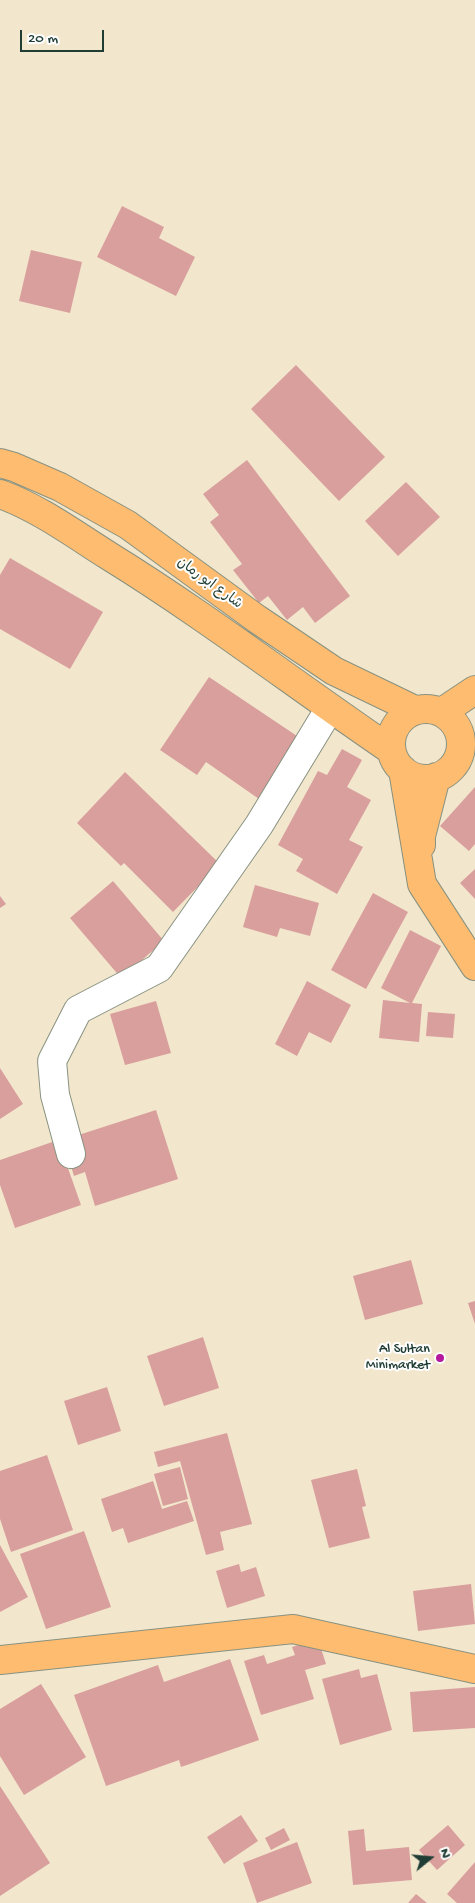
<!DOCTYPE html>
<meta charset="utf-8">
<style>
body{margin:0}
#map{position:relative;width:475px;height:1903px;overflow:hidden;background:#f2e6cd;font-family:"Gochi Hand",sans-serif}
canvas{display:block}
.north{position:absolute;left:405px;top:1833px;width:50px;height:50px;-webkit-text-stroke:4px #fff;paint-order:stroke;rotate:73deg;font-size:14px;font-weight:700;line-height:20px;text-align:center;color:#1f3d34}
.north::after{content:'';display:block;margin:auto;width:18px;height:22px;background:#1f3d34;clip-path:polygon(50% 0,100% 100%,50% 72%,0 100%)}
.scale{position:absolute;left:20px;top:30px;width:84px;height:22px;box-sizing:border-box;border:2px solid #1f3d34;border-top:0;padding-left:6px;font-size:15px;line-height:18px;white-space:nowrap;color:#1f3d34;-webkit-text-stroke:4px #fff;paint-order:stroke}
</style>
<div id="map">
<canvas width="475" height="1903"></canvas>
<div class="north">N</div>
<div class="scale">20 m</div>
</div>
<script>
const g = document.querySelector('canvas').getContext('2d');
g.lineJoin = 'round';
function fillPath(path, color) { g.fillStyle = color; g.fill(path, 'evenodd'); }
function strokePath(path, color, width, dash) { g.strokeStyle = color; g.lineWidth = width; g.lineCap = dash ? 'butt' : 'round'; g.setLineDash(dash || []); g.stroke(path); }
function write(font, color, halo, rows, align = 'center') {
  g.font = font + ' "Gochi Hand","Playpen Sans Arabic",sans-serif'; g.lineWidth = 4; g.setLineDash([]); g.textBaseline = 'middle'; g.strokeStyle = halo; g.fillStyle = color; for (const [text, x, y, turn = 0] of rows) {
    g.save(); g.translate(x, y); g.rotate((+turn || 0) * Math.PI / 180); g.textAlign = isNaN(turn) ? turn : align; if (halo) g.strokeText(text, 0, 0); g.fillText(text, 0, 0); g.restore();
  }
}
const building = new Path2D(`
 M122 206 164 227 159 238 195 257 176 296 97 257Z
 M31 250 82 262 70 313 19 301Z
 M296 365 385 457 339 501 251 409Z
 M247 460 350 596 315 623 303 607 287 620 268 596 259 603 233 570 242 564 210 522 219 515 203 494Z
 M406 482 440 517 398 556 365 521Z
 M10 558 103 612 70 669 0 629V575Z
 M209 677 300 738 259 799 206 762 197 775 160 750Z
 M342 749 362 760 347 787 371 800 349 840 363 847 337 894 296 871 303 859 278 845 318 771 327 775Z
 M125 772 220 864 173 912 124 863 121 866 77 823Z
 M475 787V844L469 851 440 826Z
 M475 869V899L460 883Z
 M113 881 164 941 121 978 70 918Z
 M255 885 319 903 310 936 280 928 277 937 243 927Z
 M373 893 408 912 366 989 331 970Z
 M0 896 6 904 0 908Z
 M410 930 441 946 412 1003 422 1004 419 1042 379 1038 383 1000 410 1003 381 988Z
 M307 981 351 1005 331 1043 309 1032 297 1056 275 1044Z
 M156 1001 171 1053 125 1065 110 1014Z
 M428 1012 455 1014 453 1038 426 1036Z
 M0 1068 23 1104 0 1119Z
 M156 1110 178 1179 95 1206 85 1172 74 1176 63 1140Z
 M58 1140 81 1205 15 1228 0 1185V1160Z
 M411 1260 423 1304 365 1320 353 1276Z
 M475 1301V1324L468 1303Z
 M203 1337 219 1388 164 1406 147 1356Z
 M107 1387 121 1431 78 1445 64 1401Z
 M227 1433 252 1524 220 1532 224 1550 206 1555 180 1461 158 1467 154 1452Z
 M47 1455 73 1530 11 1552 0 1519V1471Z
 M180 1467 188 1499 163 1506 154 1474Z
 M357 1469 366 1506 362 1507 370 1538 329 1548 311 1480Z
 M153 1481 162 1509 187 1501 194 1521 128 1543 123 1528 112 1532 101 1499Z
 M84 1531 111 1607 46 1629 20 1554Z
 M0 1545 28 1597 0 1612Z
 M239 1564 241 1572 256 1567 265 1596 227 1608 216 1571Z
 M471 1584 475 1624 418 1631 413 1591Z
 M318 1639 326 1664 305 1670 314 1699 261 1715 244 1661 264 1655 267 1664 295 1655 292 1647Z
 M230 1659 259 1740 181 1767 179 1760 106 1786 74 1695 158 1665 164 1682Z
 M359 1669 361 1678 377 1674 392 1730 340 1745 322 1679Z
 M41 1684 86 1757 24 1795 0 1756V1709Z
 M475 1687V1728L413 1732 410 1692Z
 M0 1786 50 1863 0 1896Z
 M241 1815 258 1841 224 1864 207 1837Z
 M448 1825 465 1845 437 1870 419 1850Z
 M284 1828 290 1840 271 1850 265 1838Z
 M364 1829 366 1851 409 1847 412 1880 353 1885 348 1831Z
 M297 1842 312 1883 257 1903 243 1863Z
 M475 1862V1903H457L447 1894Z
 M416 1894 427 1903H408Z`);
const minor = new Path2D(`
 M71 1154 55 1095 52 1061 78 1010 159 968 259 825 330 708`);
const major = new Path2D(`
 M0 463 14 467 60 487 128 525 257 619 334 671 415 710
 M0 494C39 508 74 534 109 556 206 616 297 686 391 750
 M391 744a35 35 0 1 1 70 0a35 35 0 1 1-70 0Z
 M442 712 475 690
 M403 770 422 884 475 966
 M421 845V836L436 777
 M0 1660 293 1629 475 1669`);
const markers = [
 [440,1358,5,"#b5179e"]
];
const streetNames = [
 ["شارع ابو رمان",209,584,36]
];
const poiNames = [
 ["Al Sultan",430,1350],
 ["Minimarket",430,1366]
];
fillPath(building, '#d99f9d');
strokePath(minor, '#889280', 30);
strokePath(major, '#889280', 30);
strokePath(minor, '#fff', 28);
strokePath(major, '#febc70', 28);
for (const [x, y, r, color] of markers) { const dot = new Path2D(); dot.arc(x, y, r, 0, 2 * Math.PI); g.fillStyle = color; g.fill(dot); strokePath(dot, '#fff', 2); }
write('14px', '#1f3d34', '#fff', streetNames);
write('14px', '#1f3d34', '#fff', poiNames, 'right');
</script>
